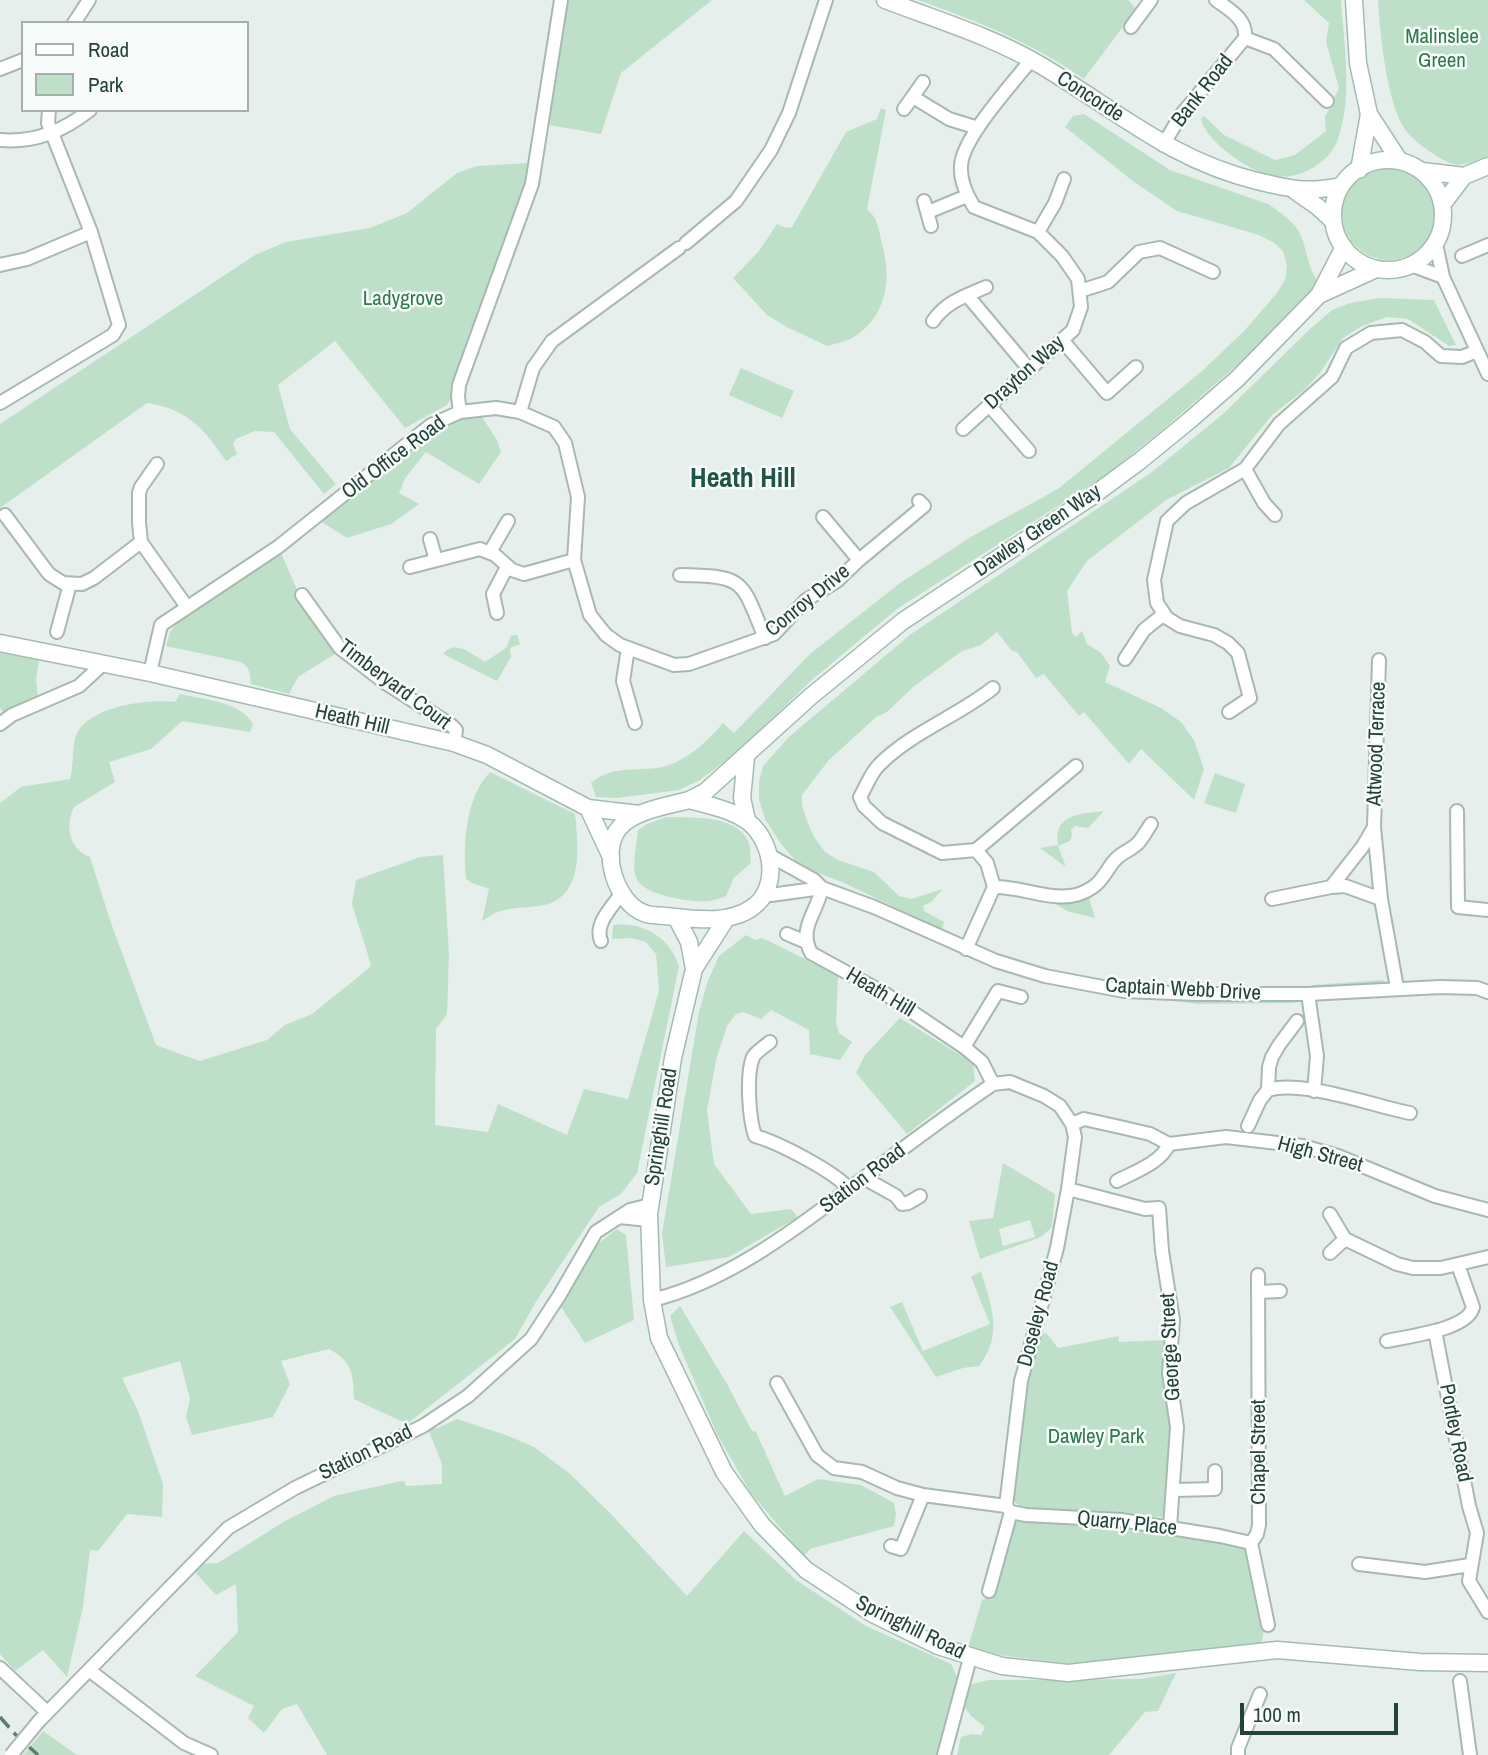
<!DOCTYPE html>
<style>
body{margin:0}
#map{position:relative;width:1488px;height:1755px;overflow:hidden;background:#e6efeb;font-family:"Archivo Narrow",sans-serif}
canvas{display:block}
.legend{position:absolute;left:21px;top:21px;width:228px;height:91px;box-sizing:border-box;background:#f7fbf9;border:2px solid #a3b1ad;margin:0;padding:9px 12px;list-style:none;font-size:21px;color:#24423a}
.legend li{display:flex;align-items:center;gap:14px;height:35px}
.legend b{width:35px;border:2px solid #a3b1ad}
.scale{position:absolute;left:1240px;top:1703px;width:158px;height:32px;box-sizing:border-box;border:4px solid #24423a;border-top:0;padding-left:9px;font-size:21px;line-height:24px;white-space:nowrap;color:#24423a;-webkit-text-stroke:5px #f7fbf9;paint-order:stroke}
</style>
<div id="map">
<canvas width="1488" height="1755"></canvas>
<ul class="legend">
<li><b style="height:9px;background:#fff"></b>Road</li>
<li><b style="height:19px;background:#bfe0c8"></b>Park</li>
</ul>
<div class="scale">100 m</div>
</div>
<script>
const g = document.querySelector('canvas').getContext('2d');
g.lineJoin = 'round';
function fillPath(path, color) { g.fillStyle = color; g.fill(path, 'evenodd'); }
function strokePath(path, color, width, dash) { g.strokeStyle = color; g.lineWidth = width; g.lineCap = dash ? 'butt' : 'round'; g.setLineDash(dash || []); g.stroke(path); }
function write(font, color, halo, rows, align = 'center') {
  g.font = font + ' "Archivo Narrow",sans-serif'; g.lineWidth = 5; g.setLineDash([]); g.textBaseline = 'middle'; g.strokeStyle = halo; g.fillStyle = color; for (const [text, x, y, turn = 0] of rows) {
    g.save(); g.translate(x, y); g.rotate((+turn || 0) * Math.PI / 180); g.textAlign = isNaN(turn) ? turn : align; if (halo) g.strokeText(text, 0, 0); g.fillText(text, 0, 0); g.restore();
  }
}
const green = new Path2D(`
 M568 0H712L621 73 601 134 549 125Z
 M918 0H1128L1136 9 1084 79C1033 43 977 21 918 0Z
 M1304 0H1341C1344 45 1353 96 1338 139 1330 163 1298 181 1273 176 1252 173 1204 141 1201 118L1204 116 1224 135 1275 160 1295 155 1326 131 1325 117 1339 88 1326 42 1329 23Z
 M1378 0H1488V156C1479 159 1466 165 1457 165 1449 164 1438 157 1432 153 1420 145 1408 136 1401 123 1386 93 1380 34 1378 0Z
 M881 108 886 110 867 209C878 218 879 230 882 244 892 278 887 316 854 337 846 342 836 343 827 346L787 327 767 315 733 278 759 251 777 224 786 228 792 227 846 132 877 119Z
 M1084 114 1170 170 1268 204C1277 210 1288 218 1295 226 1307 241 1306 264 1317 280L1314 287 1250 354 1160 432 1103 477 897 609 813 679 737 752 700 780 679 790 617 798 596 797 591 783C611 766 633 771 657 768 684 764 707 742 723 723L734 733 810 654 900 583 974 535 1058 489 1202 371 1244 331 1277 293 1285 280 1287 266 1283 251 1273 242 1259 235 1177 211 1134 182 1065 127 1073 116Z
 M530 163 526 185 453 394 447 405 405 428 335 341 278 385 290 429 336 484 324 494 274 432 255 431 236 439 233 444 237 454 226 461C204 429 188 409 147 403L0 508V424L255 255 286 242 370 228 407 213 457 173 477 166Z
 M1342 213a47 47 0 1 1 94 0a47 47 0 1 1-94 0Z
 M1380 298 1434 300 1456 345 1449 346 1408 319 1387 317 1362 326 1343 338 1320 373 1303 391 1272 415 1229 468 1166 500 1087 561 1067 591 1072 633 1076 637 1082 631 1087 644 1101 653 1110 666 1105 682 1161 708 1181 722 1194 740 1204 769 1194 800 1141 749 1129 764 1084 712 1079 716 1044 674 1036 678 1017 652 1011 650 997 632 981 645 962 651 913 687 887 712 876 717 828 761 802 795V805L807 821 814 837 825 852 838 860 874 872 899 896 911 899 943 889 931 902 923 906 924 911 944 922 942 930 842 882 800 866 781 844 765 819 759 800V781L763 766 789 737 911 634 1152 472 1223 414 1310 329 1332 310 1350 303Z
 M741 368 794 391 782 418 729 395Z
 M462 416 482 417 497 440 501 452 479 484 426 452 406 477 399 493 419 504 391 524 347 538 317 519 435 429Z
 M280 551 299 594 335 654 298 677 289 694 251 684C250 674 250 667 241 662L166 646 170 632 184 616Z
 M517 635 520 644 510 648 511 657 497 681 443 654C456 639 471 654 485 662L506 648 511 636Z
 M0 652 39 660 36 679 38 698 6 716 0 708Z
 M180 694C204 700 242 701 253 725L250 732 182 721 151 749 109 762 115 782 74 807C65 826 69 849 90 857L111 923 156 1045 200 1061 267 1040 285 1025 312 1014 368 969 371 965 352 904 356 880 420 857 443 855 449 954 447 1014 436 1029 435 1125 488 1132 498 1104 567 1135 584 1089 628 1099 659 991 656 954 646 942 631 938 612 939 613 925C644 922 669 937 679 966L637 1173 621 1194 599 1207 537 1300 515 1339 407 1424 354 1399C353 1374 353 1362 329 1349L281 1361 290 1384 273 1417 192 1435 186 1417 190 1399 180 1361 122 1378 138 1411 163 1484 162 1517 127 1514 98 1551 90 1550 83 1607 67 1677 43 1650 15 1671 0 1654V803L21 787 70 779C74 766 72 745 76 735 89 706 148 699 175 702Z
 M490 772 575 814C578 842 584 890 551 903 536 909 517 906 501 911 495 912 488 918 482 921L489 889 472 883 466 879C463 843 465 799 490 772Z
 M1215 773 1245 784 1236 813 1204 803Z
 M1104 811 1088 828 1075 826 1071 830 1072 835 1070 841 1058 846 1066 867 1040 848 1058 845C1053 813 1082 814 1104 811Z
 M666 817C692 818 735 814 748 841 751 847 750 856 751 863L734 878 726 896C721 898 715 900 710 901 693 903 646 896 637 880 631 868 637 844 638 830L647 824Z
 M1087 891 1095 918 1067 911 1054 903V897Z
 M746 935 755 940 761 938 771 942 838 976 836 1023 839 1033 852 1042 840 1060 810 1054 809 1030 771 1010 761 1019 743 1012 736 1014 727 1026 716 1060 707 1111 714 1164 751 1214 791 1209 798 1217 729 1257 666 1267 662 1234 699 1012 707 983 719 956Z
 M1382 980 1397 988 1308 994 1294 1003 1199 1004 1173 1001V993L1198 994 1209 986 1248 987V995L1308 994 1312 985Z
 M900 1018 967 1059 973 1065 975 1081 907 1134 856 1073 865 1055Z
 M1003 1163 1055 1194 1052 1227 1041 1237 980 1259 969 1221 993 1218ZM1030 1220 1035 1237 1003 1246 999 1229Z
 M617 1229 626 1235 634 1320 585 1343 561 1307 595 1246Z
 M981 1271C991 1306 1004 1333 979 1366L963 1368 936 1377 890 1307 902 1302 923 1351 990 1324 971 1277Z
 M680 1306 727 1384 752 1431 756 1432 785 1496 818 1479 861 1485 894 1503 896 1514 894 1526 810 1549 804 1556 750 1492 717 1434 679 1345 670 1316Z
 M1040 1331 1047 1334 1058 1348 1119 1336V1342L1166 1340C1159 1368 1171 1397 1173 1426 1175 1455 1173 1489 1164 1517L1024 1511 1012 1499 1026 1376Z
 M457 1419 506 1435 534 1447 569 1473 611 1514 687 1596 744 1531 796 1580 866 1626 951 1664 959 1681 939 1755H327L297 1704 282 1709 264 1733 248 1718 254 1706 195 1676 238 1632 236 1584 216 1595 193 1570 201 1564 218 1563 285 1521 334 1496 397 1482 404 1481 406 1486 442 1484V1464L428 1429 438 1428Z
 M1013 1515 1121 1522 1248 1545 1265 1626 1260 1650 1140 1664H1071L967 1651 982 1600 993 1595Z
 M1176 1673 1158 1711 1145 1712 1109 1755H957L961 1737 972 1734 981 1735 985 1727 971 1716 963 1705 968 1685 988 1680 1140 1679Z
 M43 1731 77 1755H23Z`);
const street = new Path2D(`
 M74 23 89 0
 M1131 27 1151 0
 M1245 38 1274 49 1327 101
 M0 69 23 60
 M913 97 949 119 978 128
 M904 109 923 82
 M0 140C35 143 63 131 90 110
 M1163 145 1181 115 1245 38C1247 19 1230 10 1216 0
 M924 201 931 226
 M928 212 967 196
 M1038 232 1055 203 1064 179
 M686 243 736 201 771 150 789 113 826 0
 M1436 244 1443 277 1488 374
 M1462 256 1488 245
 M0 265 27 259 91 232
 M1411 265 1443 277
 M1080 291 1108 282 1139 252 1160 248 1213 272
 M967 295 1029 369
 M933 321C946 302 965 296 986 287
 M1062 340 1107 393 1136 367
 M0 403 113 335 119 325 91 232 48 123 49 110
 M989 405 1029 451
 M460 412 458 397 459 385 532 184 561 0
 M520 412 533 368 552 341 679 248
 M963 429 1073 330 1081 307 1078 279 1062 256 1038 232 974 207C966 194 960 181 961 166 962 138 1013 83 1031 60
 M157 464 141 487 139 493V523L141 542 187 607
 M1245 469 1264 503 1275 515
 M5 515 49 574 63 583 82 584 94 578 141 542
 M823 517 859 560
 M430 539 436 560
 M490 552 508 521
 M410 567 480 549 495 555 512 570 524 574 574 560
 M680 575C746 576 741 580 765 638
 M302 595 340 648 384 682 451 725 456 730 454 743
 M497 613 493 594 507 567
 M57 632 70 584
 M628 648 623 681 635 723
 M1125 659 1144 630 1164 614
 M150 673 161 625 278 547 431 425 460 412 496 408 520 412 554 427 565 443 578 497 574 560 590 615 606 635 620 645 674 665 689 664 774 634 806 600 837 581 859 560 924 506 919 501
 M993 688C958 716 912 732 880 764 871 772 866 787 860 797L864 806 882 823 942 853 976 850 1076 766
 M1229 712 1250 698 1238 653 1228 643 1214 635 1180 626 1167 618 1157 603 1154 580 1167 521 1186 503 1245 469 1279 424 1332 377 1346 348 1371 333 1402 330 1425 342 1441 356 1462 357 1477 351
 M0 724 12 715 79 686 104 663
 M1457 811 1458 907 1488 910
 M1374 827 1381 899 1397 988
 M769 855 814 880 822 888 874 907 996 961 1045 976 1124 991 1198 994H1308L1440 987 1477 988 1488 992
 M994 887C1027 886 1063 909 1093 887 1104 880 1108 866 1117 858 1123 852 1133 849 1139 842 1143 837 1147 830 1151 824
 M1331 887 1345 886 1381 899
 M822 888C817 913 798 927 811 953L884 993 964 1047 982 1062 993 1084
 M763 896 822 888
 M1272 899 1331 887 1363 846 1374 827 1379 660
 M787 934 806 942
 M601 941C594 924 612 907 621 894
 M966 949 994 887 987 863 976 850
 M1308 994 1317 1056 1314 1091
 M770 1042C765 1046 756 1052 753 1057 746 1075 749 1118 755 1136 777 1142 834 1171 849 1189
 M964 1047 998 991 1021 997
 M1268 1090C1301 1079 1374 1106 1410 1113
 M1248 1126 1260 1100 1268 1090 1269 1067 1272 1057 1279 1045 1297 1021
 M1169 1144 1226 1137 1303 1146 1338 1156 1435 1196 1488 1210
 M864 1178 896 1196 902 1204 908 1203 920 1196
 M1117 1181C1134 1172 1161 1163 1169 1144
 M1068 1189 1145 1209 1159 1208 1162 1251 1173 1320 1169 1373 1177 1427 1170 1527
 M1330 1214 1345 1239 1397 1264 1413 1268H1441L1488 1257
 M619 1217 649 1220
 M1330 1253 1345 1239
 M1258 1275 1259 1525 1257 1534 1251 1543 1268 1625
 M1258 1292 1280 1291
 M652 1300C724 1283 792 1232 850 1188 897 1153 944 1117 993 1084L1010 1082 1044 1096 1060 1106 1072 1124 1084 1119 1120 1127 1150 1134 1169 1144
 M1435 1331 1469 1506 1477 1533 1469 1581 1488 1612
 M1387 1341C1408 1336 1468 1330 1473 1307L1458 1265
 M777 1383 817 1455 834 1468 862 1472 897 1488 923 1495 1006 1506
 M1174 1490 1215 1489V1471
 M1006 1506 1021 1381 1057 1248 1068 1189 1075 1137 1072 1124
 M1006 1506 1011 1512 1026 1515 1121 1520 1220 1536 1251 1543
 M891 1546 901 1549 923 1495
 M1359 1564 1425 1572 1470 1565
 M989 1591 1011 1512
 M0 1668 47 1712
 M89 1670 184 1743 211 1755
 M1460 1681 1470 1755
 M39 1721 228 1528 295 1488 423 1426 468 1396 531 1339 559 1296 596 1232 630 1210 650 1205
 M944 1755 970 1658
 M1238 1755V1748L1260 1694`);
const secondary = new Path2D(`
 M885 0C937 20 994 37 1042 66 1116 110 1171 160 1257 181 1290 189 1307 193 1341 186
 M1354 0 1358 63 1369 114 1359 170
 M1369 114 1399 160
 M1333 215a55 55 0 1 1 110 0a55 55 0 1 1-110 0Z
 M1423 171 1464 176 1488 166
 M1295 191 1318 207 1333 221
 M1442 205 1464 176
 M1319 295 1376 269
 M0 643 150 673 454 743 487 755 588 808 639 814
 M746 757 742 798 747 820
 M689 800 705 792 810 697 903 621 1091 497 1141 460 1190 420 1237 379 1319 295 1344 247
 M689 800C708 805 728 809 744 819 772 836 782 886 753 907 729 925 693 919 665 916 659 915 650 916 644 913 616 903 599 850 620 827 636 810 667 806 689 800Z
 M588 808 611 857
 M676 917 689 942 694 969
 M726 919 694 969 673 1058 649 1214 652 1300 659 1338 724 1472 762 1525 806 1570 873 1614 938 1646 1002 1666 1068 1673 1277 1650 1420 1662 1488 1663`);
const rail = new Path2D(`
 M0 1717 15 1734 38 1755`);
const streetBridge = new Path2D(`
 M11 1755 39 1721`);
const parkNames = [
 ["Malinslee",1442,37],
 ["Green",1442,61],
 ["Ladygrove",403,299],
 ["Dawley Park",1096,1437]
];
const streetNames = [
 ["Bank Road",1203,91,-52],
 ["Concorde",1090,97,33],
 ["Drayton Way",1025,373,-42],
 ["Old Office Road",394,458,-37],
 ["Dawley Green Way",1038,531,-34],
 ["Conroy Drive",808,601,-39],
 ["Timberyard Court",394,685,37],
 ["Heath Hill",352,720,13],
 ["Attwood Terrace",1377,744,-88],
 ["Captain Webb Drive",1183,990,3],
 ["Heath Hill",880,993,31],
 ["Springhill Road",662,1127,-81],
 ["High Street",1320,1155,15],
 ["Station Road",863,1179,-37],
 ["Doseley Road",1039,1314,-75],
 ["George Street",1171,1347,-93],
 ["Portley Road",1455,1433,79],
 ["Chapel Street",1259,1452,-90],
 ["Station Road",366,1453,-26],
 ["Quarry Place",1127,1524,6],
 ["Springhill Road",910,1628,26]
];
const districtNames = [
 ["Heath Hill",743,479]
];
fillPath(green, '#bfe0c8');
strokePath(street, '#a8b8b2', 16);
strokePath(secondary, '#a4bbb3', 19);
strokePath(street, '#fff', 12);
strokePath(secondary, '#fff', 16);
strokePath(rail, '#5f7d75', 3.5, [14, 7]);
strokePath(streetBridge, '#a8b8b2', 16, []);
strokePath(streetBridge, '#fff', 12);
write('21px', '#2d7a4b', '#f7fbf9', parkNames);
write('21px', '#24423a', '#f7fbf9', streetNames);
write('bold 28px', '#1f5548', '#f7fbf9', districtNames);
</script>
